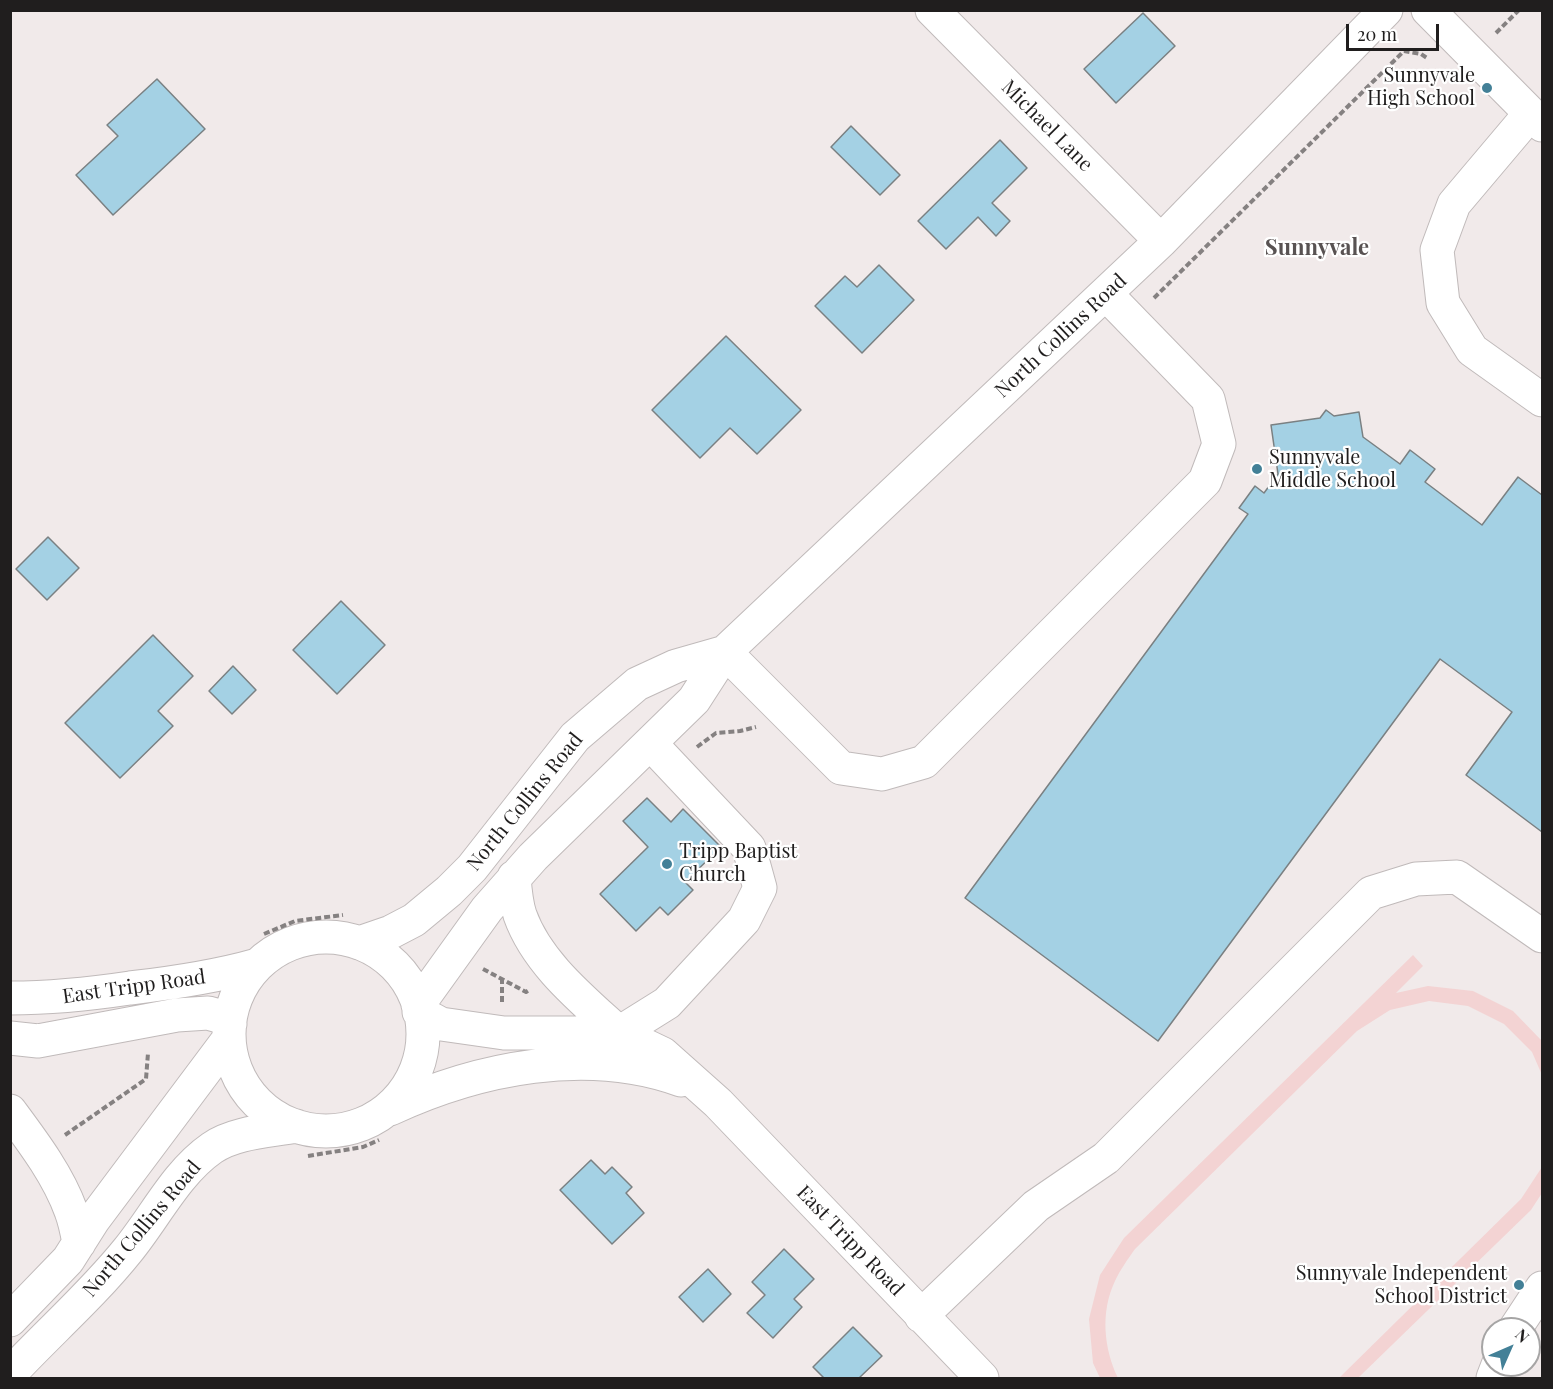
<!DOCTYPE html>
<style>
body{margin:0}
#map{position:relative;width:1553px;height:1389px;overflow:hidden;background:#f1eaea;font-family:"Playfair Display",serif}
canvas{display:block}
.frame{position:absolute;inset:0;border:12px solid #201e1e;pointer-events:none}
.north{position:absolute;left:1481px;top:1317px;width:60px;height:60px;box-sizing:border-box;background:#fff;border:2px solid #a6a5a5;border-radius:50%;rotate:45deg;font-size:16px;font-weight:700;line-height:24px;text-align:center;color:#201e1e}
.north::after{content:'';display:block;margin:auto;width:21px;height:27px;background:#438097;clip-path:polygon(50% 0,100% 100%,50% 72%,0 100%)}
.scale{position:absolute;left:1346px;top:24px;width:93px;height:27px;box-sizing:border-box;border:3px solid #201e1e;border-top:0;padding-left:8px;font-size:18px;line-height:21px;white-space:nowrap;color:#201e1e;-webkit-text-stroke:4px #fff;paint-order:stroke}
</style>
<div id="map">
<canvas width="1553" height="1389"></canvas>
<div class="frame"></div>
<div class="north">N</div>
<div class="scale">20 m</div>
</div>
<script>
const g = document.querySelector('canvas').getContext('2d');
g.lineJoin = 'round';
function fillPath(path, color) { g.fillStyle = color; g.fill(path, 'evenodd'); }
function strokePath(path, color, width, dash) { g.strokeStyle = color; g.lineWidth = width; g.lineCap = dash ? 'butt' : 'round'; g.setLineDash(dash || []); g.stroke(path); }
function write(font, color, halo, rows, align = 'center') {
  g.font = font + ' "Playfair Display",serif'; g.lineWidth = 4.5; g.setLineDash([]); g.textBaseline = 'middle'; g.strokeStyle = halo; g.fillStyle = color; for (const [text, x, y, turn = 0] of rows) {
    g.save(); g.translate(x, y); g.rotate((+turn || 0) * Math.PI / 180); g.textAlign = isNaN(turn) ? turn : align; if (halo) g.strokeText(text, 0, 0); g.fillText(text, 0, 0); g.restore();
  }
}
const green = new Path2D(`
 M1413 955 1423 966 1396 993 1428 986 1473 991 1513 1011 1542 1041V1075L1532 1052 1504 1024 1468 1006 1429 1001 1390 1010 1357 1031 1135 1249C1128 1259 1120 1270 1115 1281 1100 1312 1104 1349 1118 1378H1100L1093 1363 1089 1319 1100 1275 1124 1238Z
 M1542 1167V1193L1531 1210 1358 1378H1339L1521 1199Z`);
const building = new Path2D(`
 M1143 13 1175 46 1116 103 1084 69Z
 M157 79 205 129 113 215 76 175 118 136 107 125Z
 M851 126 900 175 880 195 831 147Z
 M1000 140 1027 168 992 203 1010 221 996 236 978 217 946 249 918 221Z
 M879 265 914 300 862 353 815 306 845 276 857 287Z
 M726 336 801 410 757 454 730 428 700 458 652 410Z
 M1326 410 1334 416 1359 412 1363 437 1400 464 1410 450 1435 469 1425 482 1482 525 1518 477 1542 495V832L1466 775 1512 712 1440 659 1158 1041 965 898 1248 514 1239 508 1255 486 1264 493 1278 474 1271 425 1320 418Z
 M48 537 79 568 47 600 16 569Z
 M341 601 385 645 337 694 293 650Z
 M153 635 193 676 158 711 173 726 120 778 65 723Z
 M233 666 256 690 232 714 209 691Z
 M647 798 671 822 683 809 721 847 685 882 693 890 668 915 660 907 636 931 600 894 648 847 623 821Z
 M591 1160 605 1174 612 1167 632 1187 626 1193 644 1213 612 1244 560 1190Z
 M784 1249 814 1279 794 1299 802 1307 773 1338 747 1313 765 1295 752 1282Z
 M708 1269 731 1294 703 1322 679 1297Z
 M853 1327 882 1356 859 1378H824L813 1367Z`);
const path = new Path2D(`
 M1496 33 1519 10
 M1154 298 1404 51 1421 54 1427 58
 M697 747 716 733 740 731 756 727
 M264 934 295 921 343 915
 M483 969 526 992 529 990
 M502 1002V979
 M65 1135 146 1079 148 1053
 M308 1156 363 1147 379 1140`);
const minor = new Path2D(`
 M932 10 1161 241
 M1428 10 1542 125
 M1530 114 1454 204 1437 250 1443 303 1472 350 1542 400
 M725 652 841 768 882 774 924 762 1205 481 1219 444 1208 399 1106 294
 M514 877C515 890 516 903 520 915 537 963 582 999 619 1033L667 1003 744 920 760 888 749 848 650 743
 M229 1034a97 97 0 1 1 194 0a97 97 0 1 1-194 0Z
 M359 943 391 932 414 920 449 891 472 868 575 737 637 684 676 666 725 652
 M10 998C51 998 90 994 130 988 173 983 215 977 257 965
 M418 1005 487 909 533 857 694 700 725 652 1161 241 1386 10
 M419 1012 441 1024 504 1033H619L663 1054 718 1103 982 1378
 M10 1038 38 1041 177 1015 208 1013 219 1016 230 1024
 M390 1109C478 1068 587 1046 681 1080
 M10 1111C33 1142 58 1175 71 1211 75 1221 77 1232 79 1243
 M921 1316 1036 1206 1106 1158 1371 893 1416 879 1457 877 1542 936
 M10 1320 68 1260 94 1219 228 1040
 M1515 1329 1542 1288
 M10 1374C49 1332 92 1295 128 1250 155 1217 176 1173 212 1148 235 1132 270 1131 296 1126
 M1493 1378 1498 1365`);
const markers = [
 [1487,88,6,"#438097"],
 [1257,469,6,"#438097"],
 [667,864,6,"#438097"],
 [1519,1285,6,"#438097"]
];
const poiNames = [
 ["Sunnyvale",1475,76],
 ["High School",1475,99],
 ["Sunnyvale",1269,458,"left"],
 ["Middle School",1269,481,"left"],
 ["Tripp Baptist",679,852,"left"],
 ["Church",679,875,"left"],
 ["Sunnyvale Independent",1507,1274],
 ["School District",1507,1297]
];
const streetNames = [
 ["Michael Lane",1047,126,45],
 ["North Collins Road",1061,336,-43],
 ["North Collins Road",525,802,-51],
 ["East Tripp Road",134,987,-8],
 ["North Collins Road",142,1229,-50],
 ["East Tripp Road",850,1241,46]
];
const quarterNames = [
 ["Sunnyvale",1317,248]
];
fillPath(green, '#f3d3d3');
fillPath(building, '#a4d1e4');
strokePath(building, '#7a8082', 1.5);
strokePath(minor, '#c0baba', 35);
strokePath(path, '#858181', 4, [6, 3]);
strokePath(minor, '#fff', 33);
for (const [x, y, r, color] of markers) { const dot = new Path2D(); dot.arc(x, y, r, 0, 2 * Math.PI); g.fillStyle = color; g.fill(dot); strokePath(dot, '#fff', 2); }
write('20px', '#201e1e', '#fff', poiNames, 'right');
write('20px', '#201e1e', '#fff', streetNames);
write('bold 22px', '#585252', '#fff', quarterNames);
</script>
